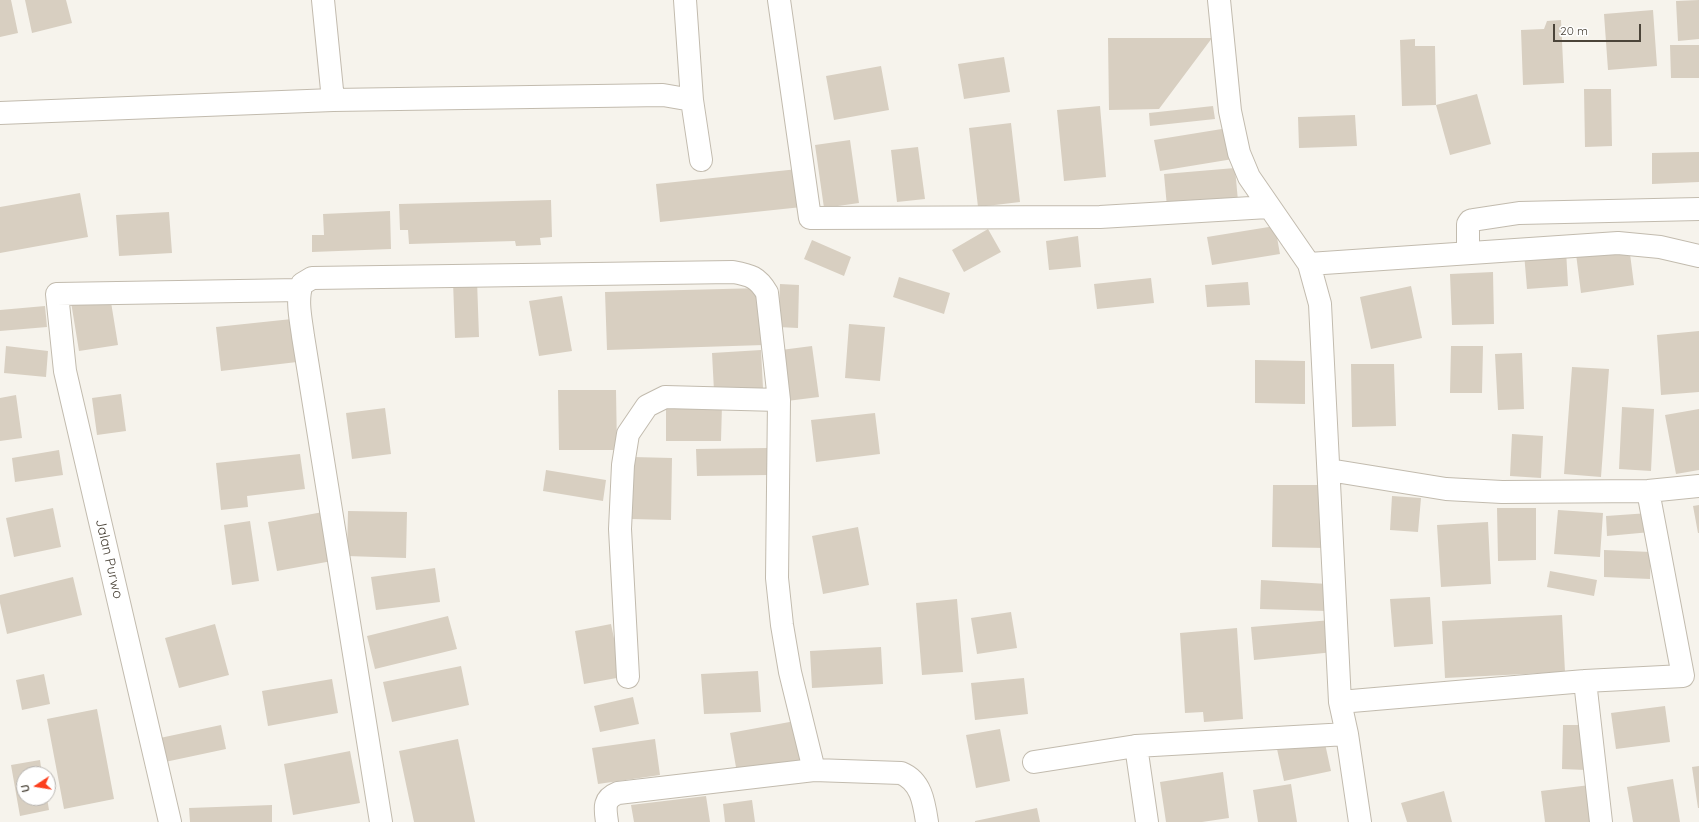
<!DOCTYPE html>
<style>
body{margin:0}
#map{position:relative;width:1699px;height:822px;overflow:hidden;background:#f6f3ec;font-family:Quicksand,sans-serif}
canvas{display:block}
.north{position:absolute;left:16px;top:766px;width:40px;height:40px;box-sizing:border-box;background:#fff;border:1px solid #b7b4b0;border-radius:50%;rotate:258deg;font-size:11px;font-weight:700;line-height:16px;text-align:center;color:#4b4439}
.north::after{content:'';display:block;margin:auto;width:14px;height:18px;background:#fc3f1d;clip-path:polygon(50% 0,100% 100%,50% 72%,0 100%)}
.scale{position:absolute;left:1553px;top:24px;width:88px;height:18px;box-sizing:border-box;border:2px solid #4b4439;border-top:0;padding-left:5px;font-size:12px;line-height:14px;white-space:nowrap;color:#4b4439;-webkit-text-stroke:3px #fff;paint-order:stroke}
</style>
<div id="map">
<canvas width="1699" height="822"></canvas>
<div class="north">U</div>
<div class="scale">20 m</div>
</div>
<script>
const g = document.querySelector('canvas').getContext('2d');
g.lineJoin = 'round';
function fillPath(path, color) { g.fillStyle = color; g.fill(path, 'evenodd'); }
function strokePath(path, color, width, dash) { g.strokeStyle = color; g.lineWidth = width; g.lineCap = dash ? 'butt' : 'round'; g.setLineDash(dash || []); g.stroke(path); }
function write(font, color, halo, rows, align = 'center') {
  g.font = font + ' Quicksand,sans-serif'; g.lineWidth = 3.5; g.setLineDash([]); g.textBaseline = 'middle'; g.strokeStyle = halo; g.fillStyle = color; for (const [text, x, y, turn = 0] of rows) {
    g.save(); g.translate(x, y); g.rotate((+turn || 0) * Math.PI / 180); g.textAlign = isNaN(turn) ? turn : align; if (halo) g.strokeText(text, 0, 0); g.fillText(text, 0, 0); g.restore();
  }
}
const building = new Path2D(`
 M0 0H11L18 33 0 37Z
 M25 0H66L72 23 32 33Z
 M1699 0V39L1678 41 1676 1Z
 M1653 10 1657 66 1608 70 1604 14Z
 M1561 20 1564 83 1523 85 1521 30 1544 29 1547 21Z
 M1108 38H1212L1159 109 1109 110Z
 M1415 39V46H1435L1436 105 1477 94 1491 144 1450 155 1436 105 1402 106 1400 40Z
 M1670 45H1699V78H1671Z
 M1004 57 1010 92 964 99 958 64Z
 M881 66 889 110 834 120 826 76Z
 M1584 89H1611L1612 146 1585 147Z
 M1100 106 1106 177 1064 181 1057 110Z
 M1213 106 1215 119 1150 126 1149 113Z
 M1355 115 1357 146 1299 148 1298 117Z
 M1011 123 1020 202 978 207 969 128Z
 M1228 128 1233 159 1160 171 1154 140Z
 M850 140 859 203 824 208 815 145Z
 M918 147 925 199 897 202 891 150Z
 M1699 152V182L1652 184V153Z
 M1235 168 1238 201 1167 207 1164 174Z
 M798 169 802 207 660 222 656 184Z
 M80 193 88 237 0 253V207Z
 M551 200 552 237 540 238 541 245 516 246 515 241 409 244 408 230H400L399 204Z
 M390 211 391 249 312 252V235H324L323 214Z
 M169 212 172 253 119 256 116 215Z
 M1275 226 1280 254 1212 265 1207 237Z
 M988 229 1001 252 964 272 952 250Z
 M1078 236 1081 267 1049 270 1046 241Z
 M812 240 851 257 844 276 804 259Z
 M1629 246 1634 285 1581 293 1576 254Z
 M1566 250 1568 286 1527 289 1524 253Z
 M1493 272 1494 324 1452 325 1450 274Z
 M899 277 950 293 944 314 893 297Z
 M1151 278 1154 303 1097 309 1094 284Z
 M477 280 479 337 455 338 453 281Z
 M1248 282 1250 305 1207 307 1205 285Z
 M780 284 799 285 798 328 778 327Z
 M1411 286 1422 338 1371 349 1360 297Z
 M762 288 764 345 607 350 605 292Z
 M110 296 118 345 79 351 71 302Z
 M562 296 572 351 539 356 529 301Z
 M45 306 47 327 0 331V310Z
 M292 319 297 362 221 371 216 327Z
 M849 324 885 327 880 381 845 378Z
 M1699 331V392L1661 395 1657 335Z
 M6 346 48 351 46 377 4 373Z
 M812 346 819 397 787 401 781 350Z
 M1451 346H1483L1482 393H1450Z
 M761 350 763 388 714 391 712 353Z
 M1522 353 1524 409 1498 410 1495 354Z
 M1255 360 1305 361V404L1255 403Z
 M1351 364H1394L1396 426 1352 427Z
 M1572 367 1609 369 1601 477 1564 474Z
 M558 390H616L617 450H559Z
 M121 394 126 431 97 435 92 398Z
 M16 395 22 438 0 441V398Z
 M666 405H722L721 441H666Z
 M1622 407 1654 409 1651 471 1619 469Z
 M385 408 391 454 352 459 346 413Z
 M1699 409V470L1676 474 1665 415Z
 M875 413 880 454 816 462 811 420Z
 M1512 434 1543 436 1541 478 1510 476Z
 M768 448V475L697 476 696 449Z
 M59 450 63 475 15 482 12 458Z
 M300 454 305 489 247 496 248 507 221 510 216 463Z
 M633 457 672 458 671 520 632 519Z
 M546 470 606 480 603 501 543 491Z
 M1273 485H1326V548L1272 547Z
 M1392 496 1421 498 1418 532 1390 530Z
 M1699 505V533H1698L1693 506Z
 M53 508 61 547 14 557 6 518Z
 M1497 508H1536V560L1498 561Z
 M1558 510 1603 513 1600 557 1554 554Z
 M348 511 407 512 406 558 347 556Z
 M323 512 332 561 277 571 268 522Z
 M1649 513 1651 532 1607 536 1606 516Z
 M250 521 259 581 232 585 224 525Z
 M1488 522 1491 584 1441 587 1437 525Z
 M858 527 869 585 823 594 812 536Z
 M1604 550 1651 552 1650 579 1604 577Z
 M435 568 440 602 376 610 371 577Z
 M1550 571 1597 580 1594 596 1547 587Z
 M73 577 82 615 7 634 0 603V595Z
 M1261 580 1328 584 1327 611 1260 609Z
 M1430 597 1433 644 1394 647 1390 599Z
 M957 599 963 672 922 675 916 603Z
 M1011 612 1017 648 977 654 971 618Z
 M1562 615 1565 672 1445 678 1442 621Z
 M448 616 457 649 375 669 367 636Z
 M1331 620 1334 652 1254 660 1251 627Z
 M215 624 229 675 179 688 165 638Z
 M611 624 622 677 584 684 575 631Z
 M1237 628 1243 719 1204 722 1203 712 1185 713 1180 633Z
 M881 647 883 684 812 688 810 651Z
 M461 666 469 705 392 722 383 682Z
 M758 671 761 712 704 714 701 674Z
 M44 674 50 704 22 710 16 680Z
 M1024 678 1028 714 975 720 971 683Z
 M332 679 338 713 268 726 262 691Z
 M633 697 639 724 600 732 594 706Z
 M1665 706 1670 742 1616 749 1611 713Z
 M97 709 114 799 64 809 47 719Z
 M795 721 803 761 737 773 730 733Z
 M221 725 226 749 165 762 160 738Z
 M1563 725H1587L1586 770 1562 769Z
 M1000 729 1010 781 976 788 966 735Z
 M458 739 475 822H414L399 751Z
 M655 739 660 775 598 784 592 748Z
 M1324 739 1331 771 1284 781 1277 749Z
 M350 751 360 803 293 815 284 764Z
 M40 760 42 774H24V798H47L49 810 20 816 11 765Z
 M1699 766V808H1698L1692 767Z
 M1223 772 1229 818 1202 822H1166L1160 782Z
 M1673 779 1680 822H1633L1627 787Z
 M1291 784 1297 822H1258L1253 790Z
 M1590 785 1595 822H1545L1541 791Z
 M1444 791 1452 822H1407L1401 803Z
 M706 796 710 822H634L631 805Z
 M752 800 755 822H725L723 804Z
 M272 805V822H190L189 808Z
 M1037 808 1040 822H975V821Z`);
const minor = new Path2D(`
 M323 0 333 100
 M685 0 692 100
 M779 0 810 218 1100 217 1268 207
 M1219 0 1230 111 1239 153 1249 177 1309 264 1320 304 1340 702 1347 734 1360 822
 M0 113 333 100 663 95 692 100 701 160
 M1468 253V224L1470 221 1473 220 1519 213 1699 209
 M1309 264 1618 243 1660 247 1699 256
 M1329 470 1446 489 1502 492 1648 491 1699 486
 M628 677 620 529 623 465 628 434 647 406 665 397 779 400
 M1585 681 1601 822
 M1340 702 1585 681 1683 676 1648 491
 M1136 746 1147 822
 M1034 762 1136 746 1347 734
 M170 822 65 371 57 294 300 290
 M381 822 303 336C301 320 296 300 302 284L312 278 733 272C750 275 758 277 767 293L779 400 777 578 782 625 790 672 814 770
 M607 822C605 808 603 799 618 793L814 770 901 773C921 781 924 802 927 822`);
const streetNames = [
 ["Jalan Purwo",109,559,77]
];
fillPath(building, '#d8cfc1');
strokePath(minor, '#c2bbae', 24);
strokePath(minor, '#fff', 22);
write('14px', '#4b4439', '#fff', streetNames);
</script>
